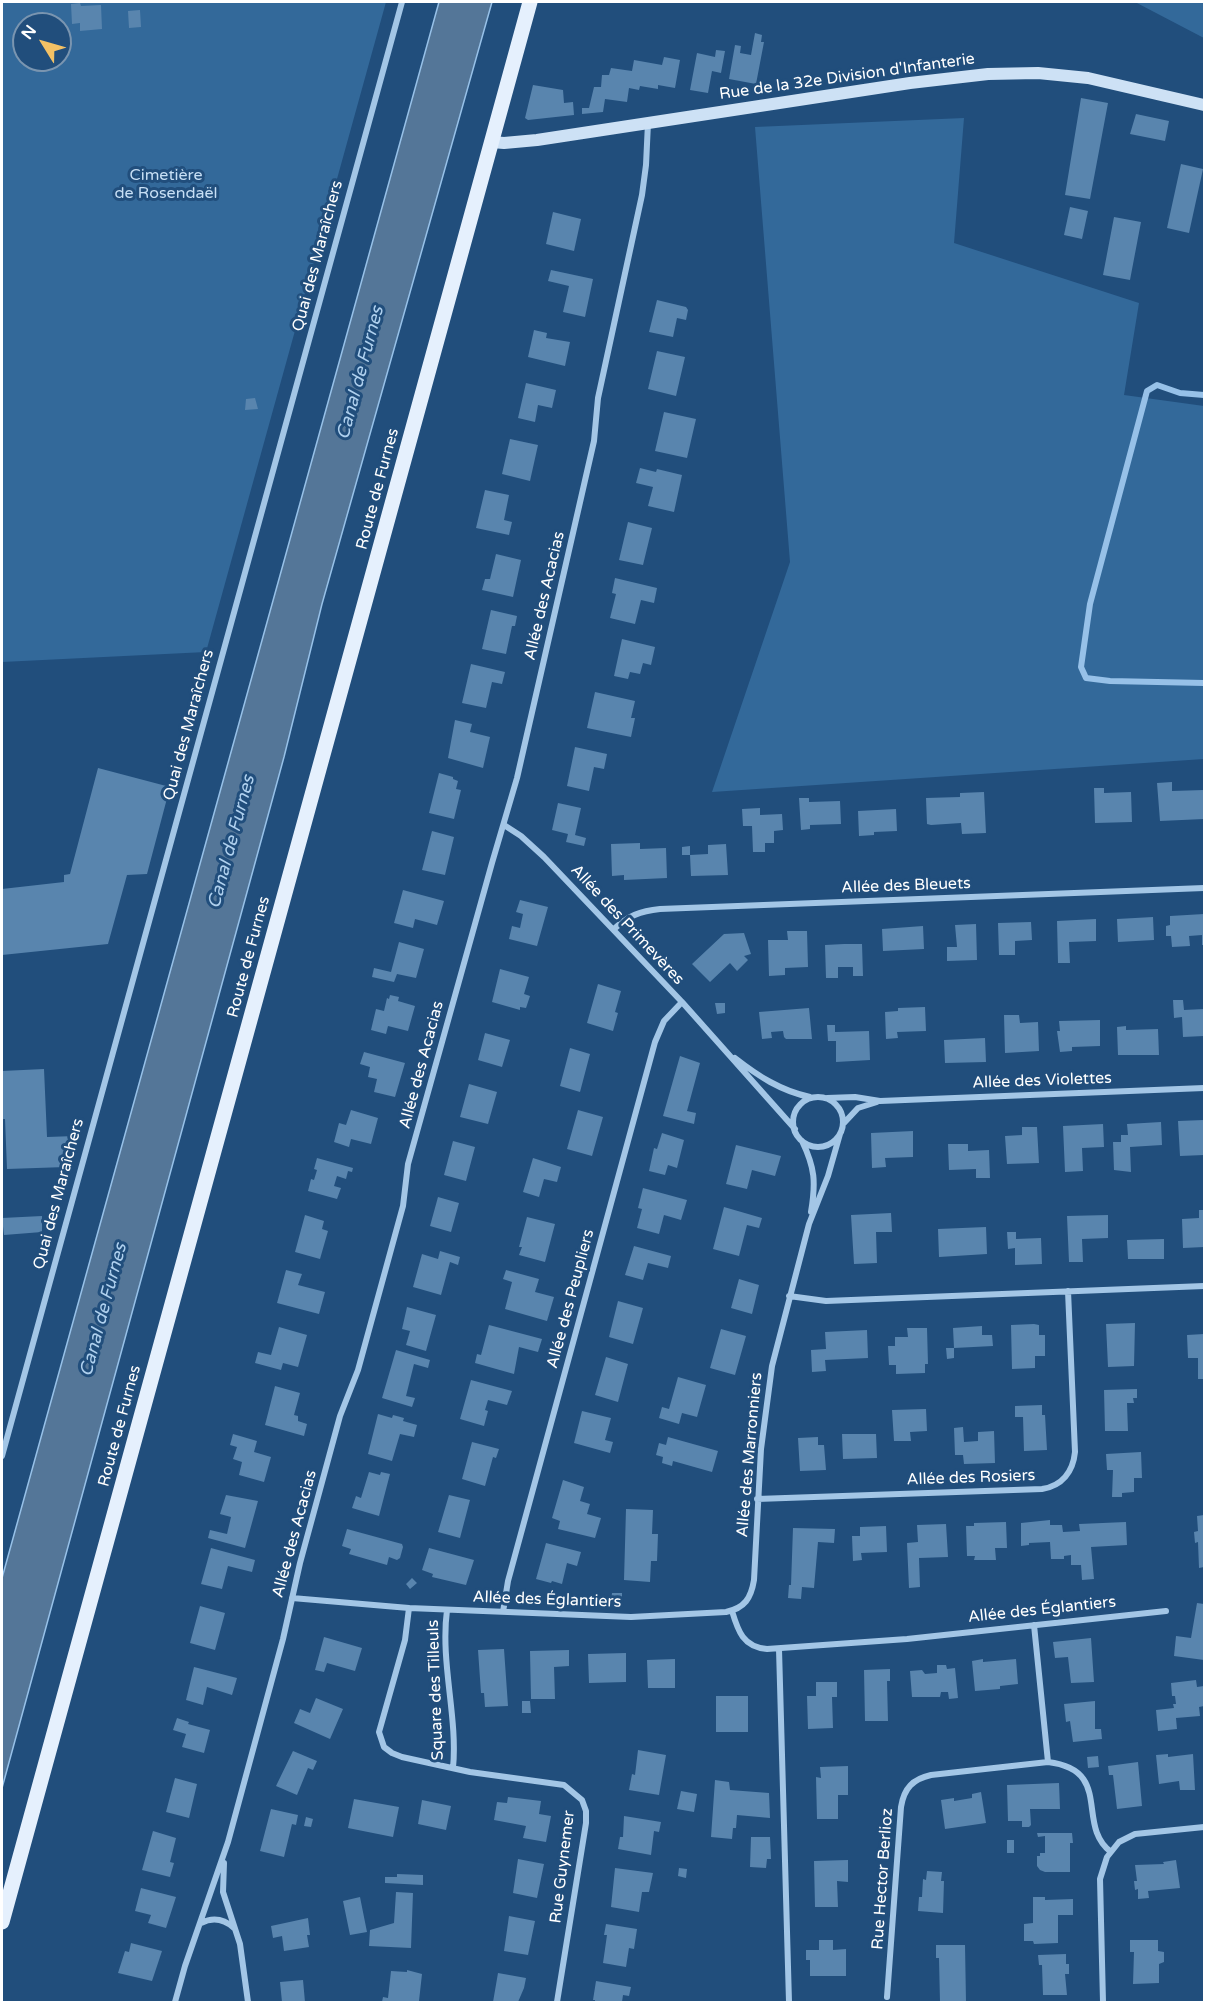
<!DOCTYPE html>
<meta charset="utf-8">
<style>
body{margin:0}
#map{position:relative;width:1206px;height:2004px;overflow:hidden;background:#214e7c;font-family:"Varela Round",sans-serif}
canvas{display:block}
.frame{position:absolute;inset:0;border:3px solid #fff;pointer-events:none}
.north{position:absolute;left:12px;top:12px;width:60px;height:60px;box-sizing:border-box;background:#214e7c;border:2px solid #7a95b0;border-radius:50%;rotate:307deg;font-size:16px;font-weight:700;line-height:24px;text-align:center;color:#fff}
.north::after{content:'';display:block;margin:auto;width:21px;height:27px;background:#f3c165;clip-path:polygon(50% 0,100% 100%,50% 72%,0 100%)}
</style>
<div id="map">
<canvas width="1206" height="2004"></canvas>
<div class="frame"></div>
<div class="north">N</div>
</div>
<script>
const g = document.querySelector('canvas').getContext('2d');
g.lineJoin = 'round';
function fillPath(path, color) { g.fillStyle = color; g.fill(path, 'evenodd'); }
function strokePath(path, color, width, dash) { g.strokeStyle = color; g.lineWidth = width; g.lineCap = dash ? 'butt' : 'round'; g.setLineDash(dash || []); g.stroke(path); }
function write(font, color, halo, rows, align = 'center') {
  g.font = font + ' "Varela Round",sans-serif'; g.lineWidth = 6; g.setLineDash([]); g.textBaseline = 'middle'; g.strokeStyle = halo; g.fillStyle = color; for (const [text, x, y, turn = 0] of rows) {
    g.save(); g.translate(x, y); g.rotate((+turn || 0) * Math.PI / 180); g.textAlign = isNaN(turn) ? turn : align; if (halo) g.strokeText(text, 0, 0); g.fillText(text, 0, 0); g.restore();
  }
}
const green = new Path2D(`
 M2 2H386L206 652 2 662ZM24 24H60V60H24Z
 M1135 2H1204V38L1202 37Z
 M964 118 954 243 1139 303 1124 395 1204 406V759L712 792 790 562 755 127Z`);
const water = new Path2D(`
 M439 2H492L322 604 284 757 2 1788V1578Z`);
const stream = new Path2D(`
 M1204 395 1180 393 1157 385 1147 391 1090 604 1081 667 1086 678 1110 681 1204 683`);
const building = new Path2D(`
 M80 3 81 6 101 5 102 29 80 31V23L72 24 71 4Z
 M140 10 141 27 129 28 128 11Z
 M755 33 762 35 761 42H764L756 84 729 79 735 45 741 46 740 53 751 55Z
 M716 50 725 51 721 73 712 71 708 93 690 90 697 53 715 57Z
 M664 57 680 60 675 88 658 85V89L640 86 639 90 629 88 627 102 605 99 603 112 582 114V108H589L594 87H601L602 75H609L611 68 632 71 634 60 662 65Z
 M533 85 563 90 564 103 573 102 574 115 528 120 525 118Z
 M1081 98 1108 103 1090 199 1065 195Z
 M1136 114 1169 121 1165 141 1130 134Z
 M1181 164 1203 169 1189 233 1167 228Z
 M1070 207 1088 211 1082 239 1064 235Z
 M553 212 581 219 574 251 546 244Z
 M1114 217 1141 222 1130 280 1103 275Z
 M551 270 593 279 585 317 563 312 569 286 548 281Z
 M657 300 686 307 688 310 686 320 677 318 673 337 649 332Z
 M534 330 547 333 546 338 570 342 565 366 528 357Z
 M657 351 685 357 676 396 648 389Z
 M526 383 556 390 552 408 538 405 535 422 518 418Z
 M255 398 258 409 245 410 246 399Z
 M664 412 696 419 687 458 655 451Z
 M510 439 538 445 530 481 502 474Z
 M640 468 656 472 657 469 682 475 674 512 648 506 653 487 636 483Z
 M485 490 509 495 504 520 512 522 509 535 476 528Z
 M628 522 652 528 643 565 619 560Z
 M496 554 521 560 513 597 482 590 485 579H490Z
 M615 578 657 588 654 603 641 600 635 624 610 618 616 594 612 593Z
 M491 610 517 616 515 626H512L506 654 482 649Z
 M622 639 655 647 651 665 643 663 640 674 630 672 628 679 614 676Z
 M471 664 505 672 502 684 492 682 486 708 462 703Z
 M595 692 635 701 631 718H635L631 737 587 728Z
 M455 720 472 724 470 732 490 737 483 768 448 758Z
 M575 747 607 754 604 769 594 767 589 791 567 786Z
 M98 768 170 787 147 874 127 875 108 944 2 955V889L64 882V875L70 874Z
 M439 773 453 777V779L458 781 456 789 461 790 454 819 429 813Z
 M1172 782V791L1204 790V819L1160 821 1157 783Z
 M1094 788H1104V793L1131 792 1132 822 1095 823Z
 M984 792 986 833 962 834 961 823 931 825 927 824 926 798 960 797V793Z
 M799 798H809V802L840 801 841 824 810 825V829L801 830Z
 M558 803 581 808 575 835 586 838 584 846 566 842 568 834 552 830Z
 M760 808V815L782 814 783 830 774 831V843H765V852H753L752 826H743L742 809Z
 M896 809 897 831 874 832V835L859 836 858 811Z
 M432 831 454 837 445 875 422 870Z
 M640 843V849L666 848 667 878 624 880V875L612 876 611 844Z
 M726 844 728 875 691 876 690 855H682V847L690 846V855L708 854V845Z
 M403 890 444 901 437 925 415 919 413 928 394 923Z
 M520 900 548 907 537 946 509 939 512 926 520 928 523 914 516 912Z
 M1204 914V945H1202V935L1189 936 1190 946 1172 947 1171 936H1166V926L1170 925V916Z
 M1153 917 1154 940 1118 942 1117 919Z
 M1096 919V941L1069 942 1070 963H1058L1057 921Z
 M1031 922 1032 940 1015 941V955H999L998 923Z
 M976 924 977 960 947 961V947H957L955 925Z
 M923 926 924 949 883 951 882 929Z
 M787 931H807L808 967 785 968V975L769 976 768 940H788Z
 M744 933 751 954 744 956 748 960 737 971 730 963 710 982 692 964 724 934Z
 M399 942 424 949 416 978 397 974 394 982 372 977 374 968 391 972Z
 M844 944H862L863 976H853V967H838V978H826L825 945Z
 M500 969 529 977 524 994 530 996 526 1008 520 1007V1010L492 1002Z
 M598 984 621 991 615 1012 618 1013 613 1031 587 1023Z
 M390 995 399 997 398 1001 415 1006 408 1031 388 1026 386 1034 371 1030 376 1009 384 1011 387 998 389 999Z
 M1173 1000H1183L1184 1010 1204 1009V1036L1183 1037 1182 1017 1174 1018Z
 M715 1003H725V1013L717 1014Z
 M925 1007 926 1031 897 1032 898 1038 886 1039 885 1012 898 1011V1008Z
 M809 1008 812 1039H786L784 1037 783 1031 771 1032 772 1038 762 1039 759 1012Z
 M1004 1015H1019L1020 1023 1038 1022 1039 1051 1005 1053Z
 M1100 1020V1046L1072 1047V1051L1060 1052 1057 1031H1060L1059 1021Z
 M827 1025H835V1032L869 1031 870 1060 836 1062V1041H828Z
 M1126 1026V1030L1158 1029 1159 1055H1118L1117 1027Z
 M485 1033 510 1040 502 1067 478 1060Z
 M985 1038 986 1062 945 1063 944 1040Z
 M570 1048 590 1054 580 1092 560 1086Z
 M364 1052 405 1063 395 1097 374 1092 377 1079 368 1077 370 1067 360 1064Z
 M680 1056 700 1063 687 1111 696 1113 694 1124 663 1116Z
 M44 1069 47 1137 75 1136 66 1167 7 1169 5 1119H2V1071Z
 M469 1084 497 1092 488 1124 460 1117Z
 M351 1110 378 1118 371 1144 351 1139 349 1147 334 1142 339 1123 346 1125Z
 M578 1110 603 1117 592 1156 567 1149Z
 M1204 1120V1155L1180 1156 1178 1121Z
 M1161 1122 1162 1145 1130 1147 1131 1172 1114 1170 1113 1142H1121V1135H1128L1127 1124Z
 M1103 1124 1104 1147 1082 1148 1083 1171 1065 1172 1063 1126Z
 M1022 1127H1037L1039 1163 1007 1164 1005 1136 1022 1135Z
 M913 1131V1157L885 1158 886 1167 872 1168 871 1133Z
 M662 1133 684 1140 677 1168 668 1165 665 1175 649 1171 654 1148 657 1149Z
 M453 1141 475 1147 466 1181 444 1175Z
 M948 1144H968V1151L989 1150 990 1178H976V1169L949 1170Z
 M736 1145 781 1156 775 1176 752 1170 747 1189 726 1184Z
 M317 1158 353 1168 352 1172 348 1171 346 1179 337 1176 334 1186 341 1188 337 1199 308 1191 311 1179 314 1180 317 1170 314 1169Z
 M533 1158 561 1167 557 1182 544 1179 539 1197 523 1192Z
 M643 1188 687 1200 681 1220 664 1215 659 1234 637 1228 642 1209 638 1208Z
 M438 1197 459 1203 451 1232 430 1226Z
 M724 1207 762 1218 759 1228 747 1225 739 1256 713 1249Z
 M1199 1210H1204V1247L1183 1248 1182 1219 1199 1218Z
 M891 1213 892 1232H876L877 1263 854 1264 851 1215Z
 M305 1215 324 1221 322 1229 328 1231 320 1259 295 1252Z
 M1108 1215V1238L1082 1239 1083 1262H1069L1067 1216Z
 M42 1216V1232L4 1235 2 1218Z
 M527 1217 555 1224 545 1262 519 1255 522 1247H519Z
 M986 1227 987 1254 939 1257 938 1229Z
 M1007 1232H1016V1239L1041 1238 1042 1264 1015 1265V1248L1008 1249Z
 M1164 1239V1259H1128L1127 1240Z
 M634 1246 671 1256 668 1268 648 1263 643 1280 625 1275Z
 M440 1251 460 1257 458 1265 450 1262 441 1295 413 1287 422 1254 438 1259Z
 M286 1270 302 1274 298 1285 325 1292 319 1314 277 1303Z
 M506 1270 539 1279 535 1292 554 1297 547 1321 505 1309 512 1282 503 1279Z
 M739 1279 759 1285 752 1314 731 1308Z
 M618 1301 643 1308 633 1344 609 1337Z
 M407 1307 436 1315 426 1351 406 1345 410 1331 402 1329Z
 M1135 1323 1134 1366 1108 1367 1106 1324Z
 M1034 1324 1039 1325V1335H1045V1356H1035V1368L1012 1369 1011 1325Z
 M489 1325 542 1339 538 1352 519 1347 514 1374 475 1363 477 1354 481 1355Z
 M982 1326V1335H992L993 1346 954 1348 953 1328Z
 M279 1327 307 1335 298 1367 283 1363 281 1370 255 1363 258 1352 271 1355Z
 M907 1328H927L928 1364H925V1373L896 1374V1365H889L888 1346H895V1337H908Z
 M721 1329 746 1336 735 1375 710 1368Z
 M867 1330 868 1358 825 1360 826 1371 812 1372 811 1350 826 1349 825 1332Z
 M1204 1334V1379H1198V1358H1188L1187 1335Z
 M946 1348H954V1358L947 1359Z
 M396 1350 430 1360 428 1368 414 1364 406 1396 415 1398 412 1407 382 1398Z
 M606 1357 628 1364 618 1402 595 1395Z
 M678 1377 706 1385 697 1417 682 1413 679 1424 659 1418 662 1407 669 1409Z
 M471 1380 512 1391 507 1405 488 1400 485 1410 488 1411 484 1426 460 1419Z
 M275 1386 300 1393 294 1415 298 1416V1421L307 1424 304 1436 265 1425Z
 M1137 1389V1398H1133L1134 1403H1127L1128 1431H1105L1104 1390Z
 M1042 1405V1415H1045L1047 1450 1024 1451 1023 1417H1015V1406Z
 M926 1409 927 1431 910 1432 911 1441H894L892 1410Z
 M582 1411 611 1418 605 1440 613 1442 610 1453 574 1443Z
 M378 1414 392 1418 393 1415 404 1418 403 1421 417 1425 414 1437 400 1434 392 1461 368 1454Z
 M963 1427 964 1442 978 1441V1432L994 1431 995 1463 964 1464 963 1455H955L954 1428Z
 M233 1434 257 1441 254 1452 271 1457 264 1482 239 1475 242 1462 233 1459 237 1447 230 1445Z
 M842 1434H876L877 1458 843 1459Z
 M668 1437 718 1451 712 1472 673 1461 672 1466 662 1463 663 1457 656 1455 659 1443 666 1445Z
 M818 1437V1445H824L826 1470 800 1471 798 1438Z
 M472 1442 499 1449 496 1458 493 1457 485 1486 462 1479Z
 M1141 1452 1142 1478H1134V1492L1122 1493V1497H1112L1113 1470H1107L1106 1454Z
 M369 1472 380 1475 381 1472 390 1474 379 1516 352 1508 356 1496 361 1498Z
 M563 1480 584 1487 580 1501 590 1504 587 1514 601 1518 595 1538 558 1529 560 1521 552 1518Z
 M226 1495 258 1501 245 1548 208 1538 210 1530 227 1534 231 1517 220 1514Z
 M449 1495 470 1500 460 1538 438 1532Z
 M626 1509 653 1510 652 1534H658L657 1561H651L650 1582 624 1580Z
 M1204 1515V1567L1199 1568 1198 1542 1195 1543 1194 1532 1198 1531 1197 1516Z
 M1050 1520V1525H1062L1063 1532 1080 1531 1079 1524 1126 1522 1127 1545 1091 1547 1094 1579 1082 1580 1081 1565H1071V1555L1064 1556V1559H1051L1050 1542 1029 1543V1545L1021 1546V1523Z
 M1006 1522 1007 1548H995L996 1560H974L975 1556H967L966 1526H974V1523Z
 M946 1524 948 1557 919 1558 920 1587 909 1588 907 1543 918 1542 917 1525Z
 M886 1526 887 1552 861 1553 862 1560 853 1561 852 1536H860V1527Z
 M793 1528 835 1529 834 1543 818 1542 814 1588 802 1587 801 1599 788 1598 789 1585H791Z
 M347 1529 402 1544 403 1547 400 1558 397 1560 389 1557 387 1565 349 1554 351 1549 342 1546Z
 M546 1543 581 1552 577 1566 567 1563 562 1584 552 1581 551 1583 536 1579Z
 M211 1548 255 1560 252 1572 228 1566 222 1589 201 1584Z
 M429 1548 474 1560 466 1585 432 1577 433 1574 422 1570Z
 M412 1578 417 1583 410 1589 406 1584Z
 M612 1593H622V1603H611Z
 M1197 1603 1204 1604V1660L1174 1656 1176 1636 1191 1638Z
 M200 1606 225 1613 215 1650 190 1643Z
 M324 1637 362 1648 355 1671 327 1663 324 1672 315 1670Z
 M1091 1638 1094 1682 1071 1683 1068 1657 1055 1658 1053 1642Z
 M504 1649 508 1706 485 1707 484 1693H481L478 1650Z
 M569 1650V1666L554 1667 555 1699H531L530 1651Z
 M626 1653V1682L589 1683 588 1654Z
 M675 1659V1688H648L647 1660Z
 M983 1659V1662L1016 1659 1018 1684 1000 1686V1689L975 1691 972 1661Z
 M937 1665H946L947 1669 955 1668 958 1698 949 1699 948 1692H941L940 1697H912L910 1671 922 1670 925 1674 937 1673Z
 M194 1667 237 1678 232 1695 207 1687 203 1705 186 1700Z
 M890 1669V1681H887L888 1721H865L864 1670Z
 M1196 1680 1197 1687 1204 1686V1706L1199 1707 1200 1716 1176 1718 1177 1729 1158 1731 1156 1710 1174 1708 1173 1704H1176L1175 1696H1172L1171 1683Z
 M816 1682H837V1697H832L833 1728 808 1729 807 1696H816Z
 M716 1696H748V1732H716Z
 M316 1698 343 1709 330 1739 294 1723 300 1709 310 1713Z
 M522 1701H530L531 1713H522Z
 M1095 1701V1729H1101L1102 1739 1073 1742 1070 1721 1066 1722 1064 1704Z
 M177 1718 189 1722 188 1724 210 1730 204 1753 182 1747 186 1734 173 1730Z
 M638 1750 666 1755 659 1795 629 1790 632 1774 635 1775Z
 M293 1751 317 1761 313 1770 308 1768 297 1795 276 1786Z
 M1168 1754V1757L1193 1754 1195 1790H1180L1179 1781 1159 1784 1156 1755Z
 M1098 1756 1099 1767 1088 1768 1087 1757Z
 M1138 1762 1142 1806 1117 1809 1113 1775H1109L1108 1766Z
 M848 1766V1795H838V1819H817L816 1777 821 1778 820 1767Z
 M175 1778 197 1784 189 1818 166 1812Z
 M715 1780 729 1782 730 1790 769 1793 770 1818 737 1815 736 1828H733L732 1839 711 1837Z
 M1059 1783 1060 1809H1030L1031 1825 1029 1827H1022V1821H1008L1007 1785Z
 M681 1791 697 1794 694 1812 677 1809Z
 M981 1792 986 1823 945 1829 941 1800 954 1798V1801L972 1798V1794Z
 M508 1797 541 1801 539 1814 551 1816 546 1842 523 1838 526 1826 494 1820 497 1802 507 1803Z
 M354 1799 399 1807 393 1837 348 1828Z
 M422 1800 451 1806 446 1830 418 1824Z
 M271 1809 298 1815 296 1825 292 1824 284 1857 260 1851Z
 M624 1816 661 1822 659 1832 654 1831 651 1855 618 1849 620 1837H623Z
 M306 1817 313 1819 311 1827 304 1826Z
 M153 1831 176 1838 170 1862 174 1863 170 1877 142 1870Z
 M1037 1833H1072L1073 1843H1070V1872H1045L1040 1870 1037 1866V1856H1040V1853H1045V1836L1038 1837Z
 M751 1837H770L771 1859H767L766 1868 750 1867Z
 M1007 1840H1014V1853H1007Z
 M518 1859 544 1864 537 1898 513 1893Z
 M848 1860V1882L837 1881 838 1907H815L814 1861Z
 M1176 1860 1180 1888 1148 1891 1149 1898 1138 1899V1889L1135 1890 1134 1881H1137L1135 1865 1164 1864 1163 1862Z
 M615 1868 653 1873 649 1892H642L639 1912 611 1907Z
 M679 1868 687 1869 686 1878 678 1876Z
 M927 1871 942 1872 941 1881H944L943 1913 918 1911 919 1897H922L923 1879 926 1880Z
 M397 1874 423 1875V1885L385 1883V1877H397Z
 M141 1888 176 1897 166 1928 148 1923 151 1915 135 1911Z
 M396 1892 413 1893 411 1948 369 1946 370 1930 394 1923Z
 M360 1897 367 1932 350 1935 343 1901Z
 M1033 1897H1045V1900L1073 1899V1915H1058V1943L1034 1944 1033 1941H1024V1924L1033 1923Z
 M509 1916 535 1921 528 1955 504 1951Z
 M308 1918 310 1935H307L309 1947 284 1951 282 1936 273 1938 271 1926Z
 M606 1924 637 1929 634 1949 629 1948 626 1967 603 1963 607 1935H604Z
 M819 1940H833V1950L846 1949V1976H810V1960H806V1950H819Z
 M1130 1940H1158V1951L1164 1952V1962L1159 1964V1983L1133 1984 1134 1952H1130Z
 M131 1943 162 1951 152 1981 118 1973 125 1951 129 1952Z
 M936 1945H965L966 2002H940L939 1958H936Z
 M1066 1954V1964H1069V1974H1065L1067 1995H1043L1042 1965H1039L1038 1955Z
 M407 1970 422 1974 419 2001 382 2002 383 1997 388 1998 391 1971 407 1972Z
 M498 1973 526 1978 524 1988 518 2002H493Z
 M303 1980 305 2002H282L280 1982Z
 M596 1981 631 1987 629 1996 623 1995 622 2002H595V2000H593Z`);
const street = new Path2D(`
 M504 825 521 836 544 857 682 1002 795 1129
 M614 929C628 916 640 911 660 909L1204 888
 M735 1058C758 1076 781 1091 810 1097
 M793 1122a25 25 0 1 1 50 0a25 25 0 1 1-50 0Z
 M827 1098 855 1097 880 1101 1204 1088
 M844 1123 858 1108 877 1102
 M802 1141C815 1168 816 1182 811 1212
 M789 1296 826 1301 1204 1286
 M2 1456 402 2
 M757 1499 1042 1489C1062 1486 1073 1472 1075 1452L1068 1291
 M292 1598 409 1608 631 1617 726 1612C745 1608 751 1598 754 1580L761 1449 772 1366 809 1224 828 1176 840 1134
 M409 1608 405 1640 379 1732 384 1747 392 1753 402 1757 470 1772 564 1785 582 1800 586 1811V1823L557 2002
 M447 1610C440 1663 458 1717 453 1768
 M732 1611C738 1631 743 1647 767 1649L907 1639 1166 1611
 M503 1612 508 1581 655 1042 664 1021 682 1002
 M1034 1625 1048 1762
 M779 1649 789 2002
 M224 1863 223 1892 240 1944 248 2002
 M201 1923C213 1917 224 1919 234 1928
 M887 1997 901 1807C904 1788 913 1779 931 1775L1048 1762C1114 1770 1075 1825 1111 1852
 M175 2002 185 1966 228 1842 283 1639 300 1563 340 1416 358 1370 403 1206 408 1164 492 863 517 778 594 441 598 398 642 195 646 165 648 123
 M1103 2002 1100 1879 1107 1857 1119 1842 1135 1834 1204 1827`);
const secondary = new Path2D(`
 M492 142 504 143 537 140 910 83 988 74 1038 73 1088 78 1204 105`);
const primary = new Path2D(`
 M2 1922 530 2`);
const streetNames = [
 ["Rue de la 32e Division d'Infanterie",847,77,-8],
 ["Quai des Maraîchers",318,256,-75],
 ["Route de Furnes",378,489,-75],
 ["Allée des Acacias",545,596,-77],
 ["Quai des Maraîchers",189,725,-75],
 ["Allée des Bleuets",906,886,-2],
 ["Allée des Primevères",627,925,47],
 ["Route de Furnes",249,957,-75],
 ["Allée des Acacias",422,1065,-75],
 ["Allée des Violettes",1042,1081,-2],
 ["Quai des Maraîchers",59,1194,-75],
 ["Allée des Peupliers",571,1299,-75],
 ["Route de Furnes",120,1426,-75],
 ["Allée des Marronniers",750,1455,-85],
 ["Allée des Rosiers",971,1478,-2],
 ["Allée des Acacias",295,1534,-75],
 ["Allée des Églantiers",547,1600,2],
 ["Allée des Églantiers",1042,1610,-6],
 ["Square des Tilleuls",436,1690,-92],
 ["Rue Guynemer",563,1867,-83],
 ["Rue Hector Berlioz",883,1879,-86]
];
const parkNames = [
 ["Cimetière",166,176],
 ["de Rosendaël",166,194]
];
const waterNames = [
 ["Canal de Furnes",361,373,-75],
 ["Canal de Furnes",232,842,-75],
 ["Canal de Furnes",104,1310,-75]
];
fillPath(green, '#33699a');
fillPath(water, '#547698');
strokePath(water, '#97c1e8', 1.5);
strokePath(stream, '#97c1e8', 6);
fillPath(building, '#5985ae');
strokePath(street, '#a3c6e6', 6);
strokePath(secondary, '#cde1f5', 12);
strokePath(primary, '#e5f0fd', 15);
write('16px', '#fff', '#214e7c', streetNames);
write('16px', '#c7dff5', '#214e7c', parkNames);
write('italic 18px', '#afd0ee', '#214e7c', waterNames);
</script>
